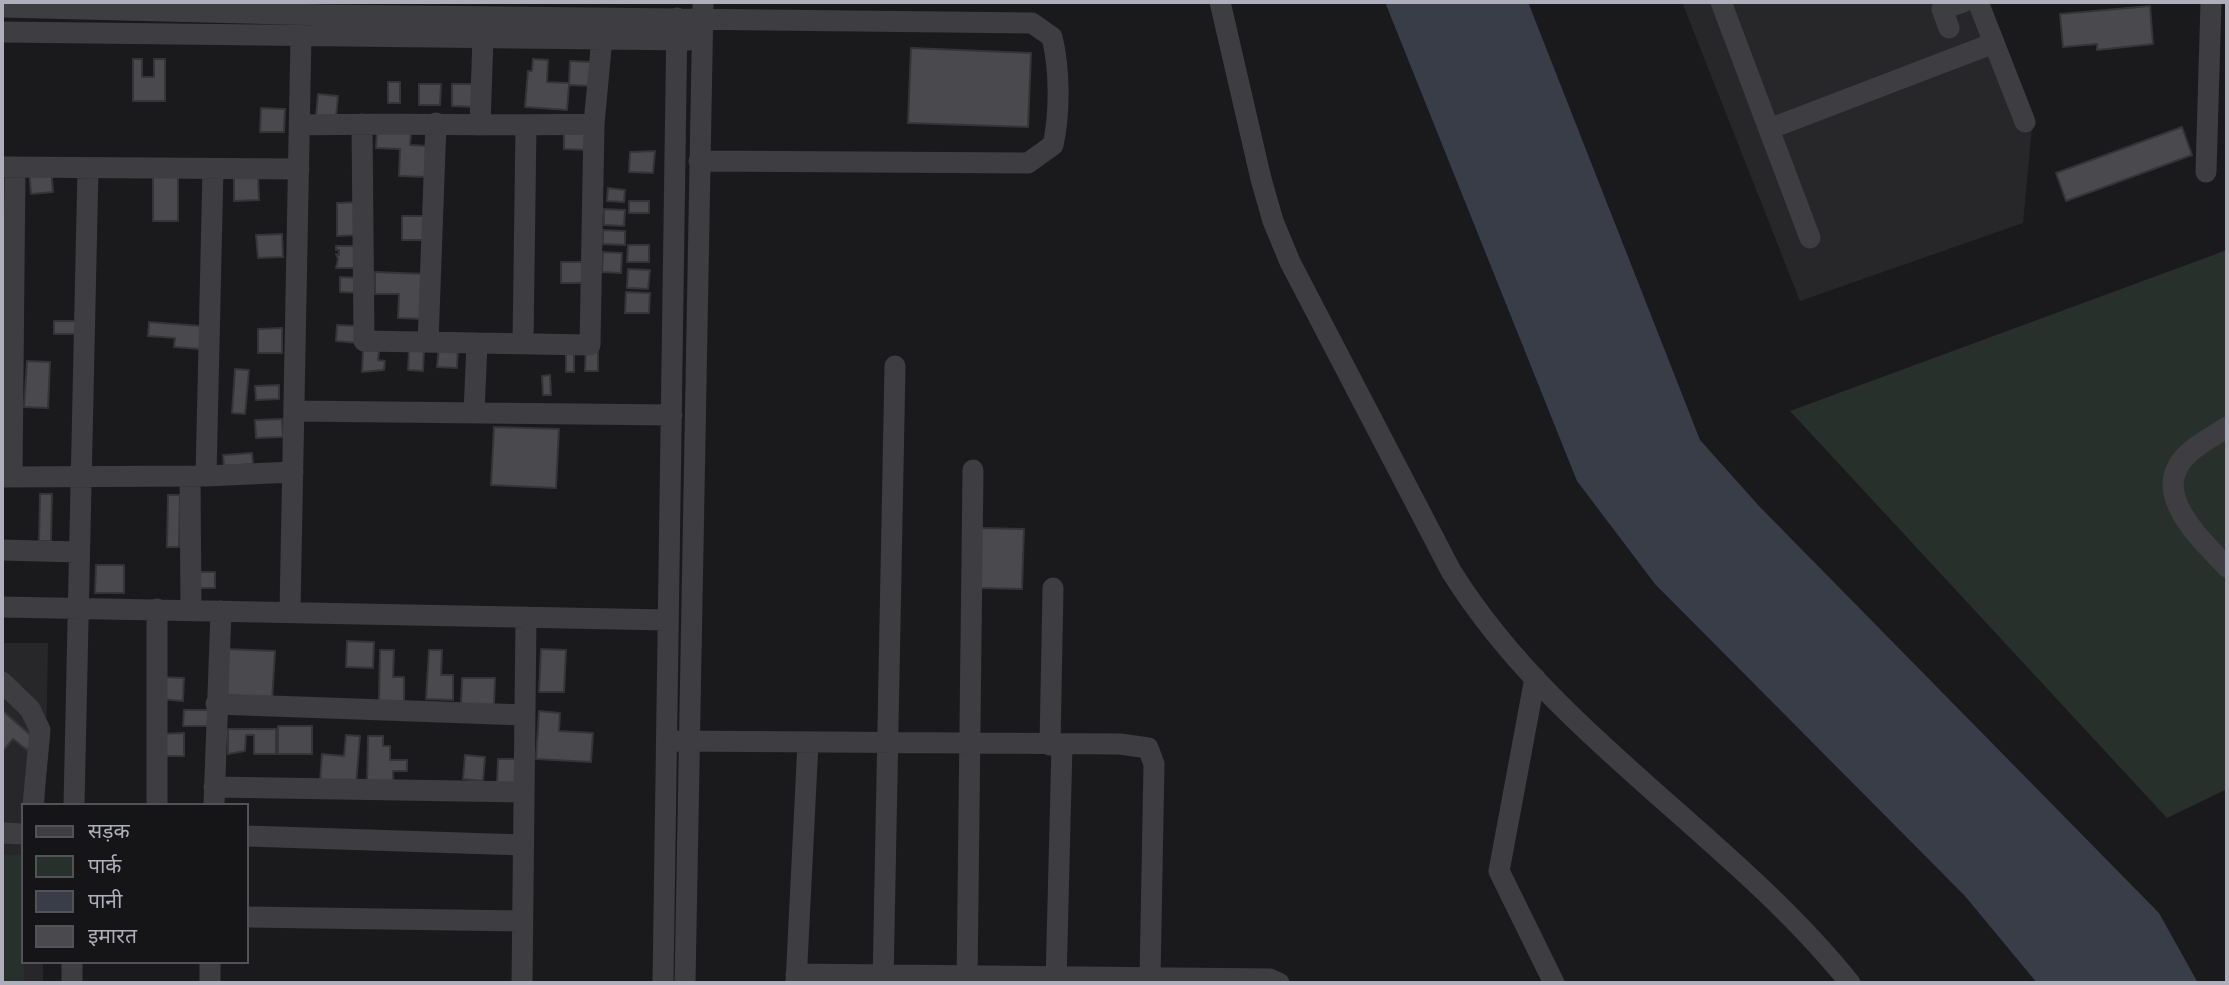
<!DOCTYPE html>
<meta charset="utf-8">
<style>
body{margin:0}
#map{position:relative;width:2229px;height:985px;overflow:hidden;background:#1a1a1c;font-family:Mulish,"Noto Sans Devanagari",sans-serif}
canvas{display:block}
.frame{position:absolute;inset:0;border:4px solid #aeafba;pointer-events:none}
.legend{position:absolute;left:21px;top:803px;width:228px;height:161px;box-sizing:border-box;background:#151517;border:2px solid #525358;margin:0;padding:9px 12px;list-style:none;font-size:21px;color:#aeafba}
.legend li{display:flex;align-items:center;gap:14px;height:35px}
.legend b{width:35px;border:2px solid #525358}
</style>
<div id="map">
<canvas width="2229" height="985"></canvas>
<div class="frame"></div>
<ul class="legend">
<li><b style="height:9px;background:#3e3d42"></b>सड़क</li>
<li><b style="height:19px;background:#28302c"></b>पार्क</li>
<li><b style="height:19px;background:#383d47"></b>पानी</li>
<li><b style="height:19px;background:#4a4a4e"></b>इमारत</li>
</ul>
</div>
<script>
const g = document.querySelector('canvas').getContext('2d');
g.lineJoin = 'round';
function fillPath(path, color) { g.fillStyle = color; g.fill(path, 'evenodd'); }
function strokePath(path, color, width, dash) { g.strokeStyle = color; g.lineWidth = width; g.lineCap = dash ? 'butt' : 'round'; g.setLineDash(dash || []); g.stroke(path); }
const built = new Path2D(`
 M1682 2H1985L2032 127 2023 223 1800 301Z
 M2 643H48L45 805H23V962H43V983H2Z`);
const green = new Path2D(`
 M2227 250V789L2167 818 1790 411Z
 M2 855H23L24 983H2Z`);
const water = new Path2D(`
 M1385 2H1528L1700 440 1759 506 2159 913 2198 983H2037L1965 896 1655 584 1577 481Z`);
const building = new Path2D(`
 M2150 6 2153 44 2097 50V44L2063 47 2060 14Z
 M911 48 1031 53 1028 127 908 123Z
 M133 59H142V77H154V59H165V101H133Z
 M533 59 548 60 547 82 569 83 570 61 592 62 591 86 569 85 567 110 525 107 528 71H532Z
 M388 82H400V103H388Z
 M419 84H441L440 105H419Z
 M452 84H475V107L452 106Z
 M318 94 338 96 336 117 316 116Z
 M261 108 285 109 284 132H260Z
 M2182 127 2192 155 2066 201 2056 173Z
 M377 130 411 133 410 145 427 146 425 177 399 176 400 149 376 148Z
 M564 130H587V150L564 149Z
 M655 151 653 173 629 172 630 152Z
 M51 169 53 192 31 194 29 171Z
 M153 174H178V221H153Z
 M258 176 259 200 234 201V177Z
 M608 188 625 190 624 202 607 201Z
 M629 201H649V213H629Z
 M360 202V235L337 236V203Z
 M604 209 625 210 624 226 604 225Z
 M402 216H423V240H402Z
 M603 230 625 231V245L603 244Z
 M282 234 283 257 258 258 256 235Z
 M628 245H649V262H627Z
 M336 246H358V268H336L338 259 336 254 339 255V250H336Z
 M603 252 622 253 621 273 602 272Z
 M561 262H584V283H561Z
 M628 269 650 270 648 289 627 288Z
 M375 272 425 274 424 319 398 318 399 294H375Z
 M340 277 362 278V293L340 292Z
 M626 292 650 293 649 313H625Z
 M54 321H79V334H54Z
 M149 322 201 326 200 349 174 347 175 338 148 336Z
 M337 325 358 326 357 343 336 341Z
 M282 328V353H258V329Z
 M439 346 458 347 457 368 437 367Z
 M586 348 598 349V371H585Z
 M363 350 379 351 378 360 385 361 384 370 362 372Z
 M409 350H424L423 371 408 370Z
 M566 350H574V372H566Z
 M27 361 50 362 48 408 24 407Z
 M235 369 249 370 245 414 232 413Z
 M550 375 551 395H543L542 376Z
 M279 385V399L256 400 255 386Z
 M282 419 283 437 256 438 255 420Z
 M494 427 559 429 556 488 491 485Z
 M252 453 253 464 224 466 223 455Z
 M40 494H52L51 541H39Z
 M168 495H180L179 547H167Z
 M981 528 1024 529 1022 589 980 588Z
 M96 565H124V593H95Z
 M196 572H215V588H195Z
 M347 641 374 642 373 668 346 667Z
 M227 649 275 651 272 701 224 699Z
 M541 649 566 650 564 692H539Z
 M380 650H394L393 677H404V701H379Z
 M429 650H442L441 675H453V700L426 699Z
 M160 677 184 678 183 701 159 699Z
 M462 678H495L494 705H461Z
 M2 710 36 740 27 750 13 739 2 752Z
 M184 710H209V726H183Z
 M539 711 560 713 559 731 593 733 591 762 536 759Z
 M278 726H312V754H278Z
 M228 729H276V754H254V735H246L245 751 228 754Z
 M184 733V756H160V734Z
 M346 735 360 736 356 785 320 782 322 754 344 756Z
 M368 736H383V746H390V760H407V771H393V784H367Z
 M465 755 485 757 483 781 463 779Z
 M498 759H520V783H497Z`);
const minor = new Path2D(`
 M1220 2 1261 179 1273 221 1290 262 1451 571C1553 735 1730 834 1850 983
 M1721 2 1810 238
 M1978 2 2025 122
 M2 7 326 15 1032 23 1052 37C1060 69 1060 114 1053 145L1028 163 699 161
 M1949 28 1942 9 1963 2
 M2 32 689 40
 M594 124 603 27
 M300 125C398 123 496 126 594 124L590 345 364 341 362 124
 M480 125 483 37
 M1769 129 1994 43
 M3 167 299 169
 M2206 172 2211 2
 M428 342 436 123
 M523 343 526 125
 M294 411 672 415
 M474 413 477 343
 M2227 427C2215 435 2202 442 2191 451 2145 490 2200 538 2227 567
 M190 476 191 609
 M206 476 213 169
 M2 477 206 476 293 472
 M12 477 15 167
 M2 550 77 552
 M2 607 667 620
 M157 609V805
 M290 611 301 35
 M1535 678 1499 871 1554 983
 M2 682 30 709 40 730 33 805
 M216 704 524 715
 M676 741 1120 744 1148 748 1154 764 1150 979
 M1050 745 1053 588
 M214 787 523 792
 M74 805 88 168
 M214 805 221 611
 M2 833 23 834
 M247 836 523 845
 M247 917 522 921
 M796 974 1270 979 1279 983
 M72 983V962
 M210 983V962
 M522 983 526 617
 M663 983 677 18
 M685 983 703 2
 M796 983 808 743
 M883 983 895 366
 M967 983 973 470
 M1056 983 1062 745`);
fillPath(built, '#272628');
fillPath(green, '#28302c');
fillPath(water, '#383d47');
fillPath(building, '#4a4a4e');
strokePath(building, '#353437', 2);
strokePath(minor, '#3e3d42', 21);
</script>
